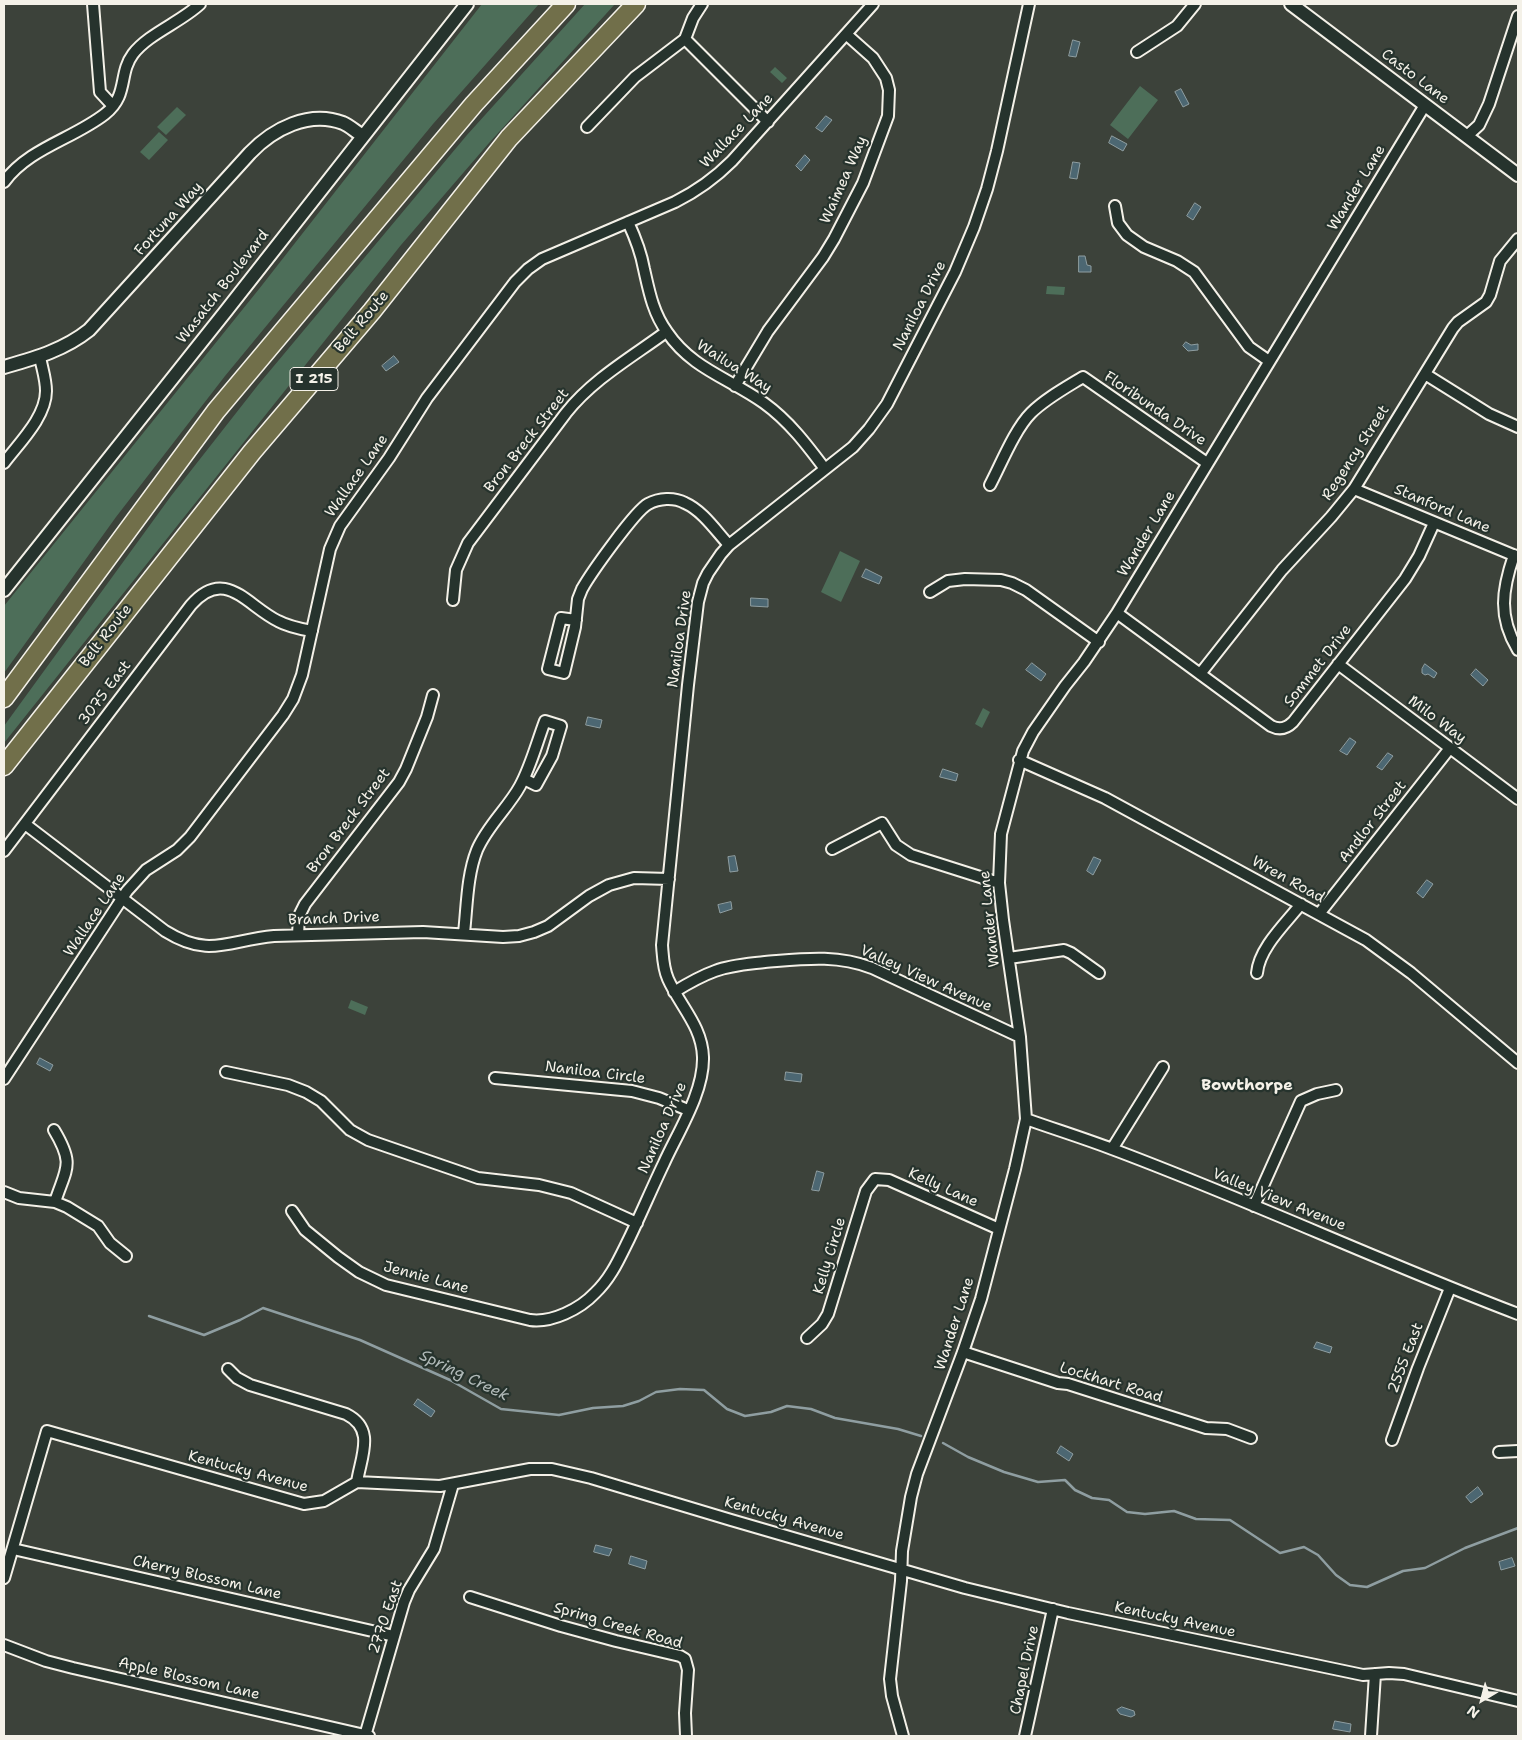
<!DOCTYPE html>
<style>
body{margin:0}
#map{position:relative;width:1522px;height:1740px;overflow:hidden;background:#3c423a;font-family:"Shantell Sans",sans-serif}
canvas{display:block}
.frame{position:absolute;inset:0;border:5px solid #f4f1e8;pointer-events:none}
.north{position:absolute;left:1457px;top:1675px;width:50px;height:50px;-webkit-text-stroke:4px #26332d;paint-order:stroke;rotate:217deg;font-size:14px;font-weight:700;line-height:20px;text-align:center;color:#f4f1e8}
.north::after{content:'';display:block;margin:auto;width:18px;height:22px;background:#f4f1e8;clip-path:polygon(50% 0,100% 100%,50% 72%,0 100%)}
</style>
<div id="map">
<canvas width="1522" height="1740"></canvas>
<div class="frame"></div>
<div class="north">N</div>
</div>
<script>
const g = document.querySelector('canvas').getContext('2d');
g.lineJoin = 'round';
function fillPath(path, color) { g.fillStyle = color; g.fill(path, 'evenodd'); }
function strokePath(path, color, width, dash) { g.strokeStyle = color; g.lineWidth = width; g.lineCap = dash ? 'butt' : 'round'; g.setLineDash(dash || []); g.stroke(path); }
function write(font, color, halo, rows, align = 'center') {
  g.font = font + ' "Shantell Sans",sans-serif'; g.lineWidth = 4.5; g.setLineDash([]); g.textBaseline = 'middle'; g.strokeStyle = halo; g.fillStyle = color; for (const [text, x, y, turn = 0] of rows) {
    g.save(); g.translate(x, y); g.rotate((+turn || 0) * Math.PI / 180); g.textAlign = isNaN(turn) ? turn : align; if (halo) g.strokeText(text, 0, 0); g.fillText(text, 0, 0); g.restore();
  }
}
const green = new Path2D(`
 M482 4H539L433 124 225 376 116 517 4 673V606L259 289Z
 M585 4H615L489 143 401 245 4 743V726L171 496 258 385 467 135Z
 M775 67 787 78 782 83 770 72Z
 M1140 86 1158 100 1128 139 1110 125Z
 M177 107 186 115 166 135 157 127Z
 M159 132 168 140 149 160 140 152Z
 M1047 286 1065 287 1064 295 1046 294Z
 M840 551 860 561 841 602 821 592Z
 M983 708 990 712 982 728 975 724Z
 M351 1000 368 1007 365 1015 348 1008Z`);
const water = new Path2D(`
 M1073 40 1080 42 1076 57 1069 56Z
 M1181 89 1189 104 1183 107 1175 92Z
 M826 116 832 120 822 132 816 128Z
 M1112 136 1127 144 1123 151 1109 143Z
 M805 155 810 160 801 171 796 166Z
 M1073 162 1080 163 1077 179 1070 178Z
 M1195 203 1201 207 1193 220 1187 216Z
 M1079 256H1085L1087 265 1091 266V272H1079Z
 M1186 342 1191 345 1198 344V350L1188 351 1183 346Z
 M394 356 399 362 386 371 382 366Z
 M866 569 882 577 879 584 862 577Z
 M751 598 768 599V607L751 606Z
 M1032 663 1046 674 1041 681 1026 670Z
 M1425 664 1437 673 1434 678 1428 674 1425 675 1422 673V669Z
 M1476 669 1488 680 1483 686 1471 675Z
 M588 717 602 720 600 728 586 725Z
 M1350 738 1356 742 1347 755 1340 751Z
 M1388 753 1393 756 1382 770 1377 767Z
 M943 769 958 774 956 781 940 777Z
 M735 856 738 871 730 872 728 857Z
 M1094 857 1101 860 1093 875 1087 871Z
 M1427 880 1433 884 1423 898 1417 893Z
 M731 902 732 909 720 913 718 905Z
 M40 1058 53 1065 50 1071 37 1064Z
 M786 1072 802 1074 801 1082 785 1080Z
 M817 1171 824 1173 819 1191 812 1190Z
 M1317 1342 1332 1347 1330 1353 1314 1348Z
 M418 1399 435 1411 431 1417 414 1405Z
 M1061 1446 1073 1454 1069 1461 1057 1453Z
 M1478 1487 1483 1494 1471 1503 1466 1497Z
 M596 1545 612 1549 609 1556 594 1552Z
 M631 1556 647 1561 645 1569 629 1564Z
 M1512 1558 1515 1566 1501 1570 1499 1562Z
 M1122 1707 1134 1711 1135 1715 1131 1717 1120 1714 1117 1710Z
 M1335 1721 1351 1724 1350 1732 1333 1729Z`);
const stream = new Path2D(`
 M149 1316 204 1335 240 1320 263 1308 360 1340 450 1380 501 1409 559 1415 593 1408 623 1406 639 1401 656 1392 680 1389 704 1390 727 1409 745 1416 771 1412 787 1406 811 1409 835 1418 898 1429 921 1436
 M943 1443 968 1457 1004 1472 1038 1482 1065 1480 1075 1490 1092 1498 1109 1500 1127 1512 1145 1514 1174 1511 1196 1519 1230 1520 1280 1553 1304 1547 1318 1555 1336 1575 1350 1585 1367 1587 1403 1571 1425 1568 1465 1548 1518 1528`);
const minor = new Path2D(`
 M93 4 100 92 113 106
 M685 39 768 122
 M685 39 693 18 702 4
 M1137 52 1177 26 1195 4
 M587 127 635 77 685 39
 M1467 136 1479 125 1489 104 1518 16
 M4 182C29 148 73 139 105 114 129 95 118 74 133 54 148 34 181 22 200 4
 M1115 206 1118 223 1127 235 1144 247 1177 261 1194 272 1249 347 1269 361
 M628 222C635 237 641 252 644 269 649 291 653 313 667 332 692 369 729 378 764 403 789 421 807 445 825 469
 M1425 374 1489 414 1518 427
 M735 386 768 331 823 257 834 239 863 183 888 116 889 90 886 78 873 58 846 34
 M4 463C19 443 46 417 46 391 46 379 42 368 40 357
 M990 485C1001 464 1015 429 1031 413 1045 399 1065 388 1083 377L1207 463
 M1354 489 1518 557
 M1514 555C1502 590 1498 617 1518 650
 M930 592 948 581 965 579 1001 580 1012 583 1026 590 1099 642
 M453 600 456 570 468 543 566 413C593 379 632 357 666 332
 M1117 613 1271 726C1279 730 1286 729 1293 722L1405 579 1419 556 1434 523
 M576 620 561 618 548 669 564 673 575 627 578 599 582 589C591 573 635 511 648 504 659 498 674 497 685 503 703 511 716 531 729 545
 M1338 664 1518 799
 M1200 674 1282 570 1331 517 1354 489 1453 328 1458 322 1486 302 1490 295 1500 261 1518 239
 M1019 760 1105 798 1366 940 1411 973 1518 1063
 M25 824 165 931C210 959 228 940 274 936L423 932 503 937 519 936 534 932 548 926 589 896 609 885 634 878 669 879
 M832 849 882 823 896 845 911 855 999 883
 M4 851 191 605C225 566 247 606 278 621 289 627 301 629 312 631
 M1319 914 1450 748
 M464 933C467 906 467 875 477 850 487 826 508 808 520 786 531 766 537 742 545 721L561 726 552 756 536 785 524 779
 M298 935 299 916 305 904 399 782 406 769 427 717 433 695
 M1009 958 1064 950 1071 953 1099 973
 M1257 973C1259 948 1286 923 1301 904
 M674 992C687 984 701 976 715 971 731 965 749 964 765 962 802 959 836 954 872 968L1020 1037
 M226 1072 288 1085 306 1092 321 1101 350 1130 368 1140 478 1178 539 1185 571 1193 637 1223
 M495 1078 632 1091 659 1098 688 1110
 M4 1079 127 891 146 870 177 850 190 837 283 715 293 699 302 675 330 549 340 526 389 458 427 398 515 282 528 269 542 259 675 202C697 191 715 178 732 161L873 4
 M1026 1119C1054 1129 1083 1138 1112 1149 1249 1200 1381 1262 1518 1314
 M54 1130C75 1165 66 1168 55 1202
 M1112 1149 1163 1067
 M4 1192 19 1198 55 1202 67 1207 98 1226 110 1243 126 1256
 M1254 1206 1301 1101 1317 1094 1336 1090
 M292 1211 305 1230 338 1257 359 1272 386 1285 530 1320C552 1323 580 1309 595 1293 611 1278 619 1259 629 1239 641 1214 652 1188 664 1163 678 1132 704 1092 703 1057 702 1026 680 1006 668 979 663 968 663 957 662 945L688 685 698 602 703 583 708 573 721 554 729 545 853 447 869 429 887 404 955 272 974 227 987 189 997 151 1029 4
 M807 1338 822 1324 828 1314 866 1191 875 1179 889 1180 999 1229
 M963 1352 1058 1383 1068 1384 1206 1428 1227 1429 1251 1438
 M228 1369 237 1378 250 1385 346 1414C376 1429 361 1456 357 1482
 M1392 1440 1418 1368 1450 1288
 M1499 1452 1518 1451
 M13 1549 394 1636
 M4 1578 47 1431 304 1504 324 1501 357 1482 440 1486 530 1469H552L591 1478 731 1520 965 1588 1068 1613 1363 1675 1389 1673 1404 1674 1518 1701
 M470 1597 561 1626 616 1641 680 1656 685 1659 688 1670 685 1713 686 1736
 M4 1645 46 1661 73 1668 369 1736
 M365 1736 404 1602 409 1590 434 1549 453 1484
 M903 1736 892 1696 890 1679 901 1581 902 1551 911 1497 917 1474 963 1352 981 1299 1015 1169 1026 1119 1020 1037 1003 920 999 883 1001 834 1023 751 1033 732 1065 686 1084 662 1117 613 1425 105
 M1025 1736 1053 1609
 M1371 1736 1375 1674`);
const tertiary = new Path2D(`
 M1291 4 1518 175
 M4 367C35 358 64 350 89 330L250 153C273 129 309 110 343 123 350 126 356 132 363 136
 M4 590 226 311 467 4`);
const motorway = new Path2D(`
 M4 698 216 411 474 104 566 4
 M4 766 252 452 372 311 509 138 636 4`);
const shields = [
 [314,379,48]
];
const shieldNames = [
 ["I 215",314,379]
];
const streetNames = [
 ["Casto Lane",1415,77,37],
 ["Wallace Lane",737,131,-46],
 ["Waimea Way",844,180,-66],
 ["Wander Lane",1357,188,-59],
 ["Fortuna Way",169,219,-48],
 ["Wasatch Boulevard",223,287,-52],
 ["Naniloa Drive",920,306,-63],
 ["Belt Route",362,322,-50],
 ["Wailua Way",734,367,32],
 ["Floribunda Drive",1155,409,34],
 ["Bron Breck Street",527,441,-52],
 ["Regency Street",1356,453,-57],
 ["Wallace Lane",357,476,-55],
 ["Stanford Lane",1442,509,23],
 ["Wander Lane",1147,534,-59],
 ["Belt Route",106,636,-52],
 ["Naniloa Drive",680,639,-82],
 ["Sommet Drive",1318,666,-52],
 ["3075 East",105,693,-53],
 ["Milo Way",1437,720,37],
 ["Bron Breck Street",349,821,-53],
 ["Andlor Street",1373,822,-52],
 ["Wren Road",1288,880,29],
 ["Wallace Lane",95,915,-56],
 ["Branch Drive",334,919,-2],
 ["Wander Lane",990,919,-96],
 ["Valley View Avenue",926,979,24],
 ["Naniloa Circle",595,1073,7],
 ["Naniloa Drive",663,1128,-66],
 ["Kelly Lane",943,1188,24],
 ["Valley View Avenue",1279,1200,22],
 ["Kelly Circle",830,1256,-73],
 ["Jennie Lane",426,1278,15],
 ["Wander Lane",955,1324,-72],
 ["2555 East",1406,1358,-69],
 ["Lockhart Road",1111,1383,17],
 ["Kentucky Avenue",248,1472,15],
 ["Kentucky Avenue",784,1519,16],
 ["Cherry Blossom Lane",207,1578,13],
 ["2770 East",386,1617,-71],
 ["Kentucky Avenue",1175,1620,12],
 ["Spring Creek Road",618,1626,16],
 ["Chapel Drive",1025,1670,-78],
 ["Apple Blossom Lane",189,1679,13]
];
const neighbourhoodNames = [
 ["Bowthorpe",1247,1086]
];
const waterNames = [
 ["Spring Creek",464,1376,26]
];
fillPath(green, '#4d6e59');
fillPath(water, '#4c6772');
strokePath(water, '#8f9ea1', 1);
strokePath(stream, '#8f9ea1', 2.5);
strokePath(minor, '#f4f1e8', 14);
strokePath(tertiary, '#f4f1e8', 16);
strokePath(motorway, '#f4f1e8', 21);
strokePath(minor, '#26332d', 10);
strokePath(tertiary, '#26332d', 12);
strokePath(motorway, '#716f4a', 18);
for (const [x, y, w] of shields) { const box = new Path2D(); box.roundRect(x - w / 2, y - 11.5, w, 23, 4); g.fillStyle = '#26332d'; g.fill(box); strokePath(box, '#f4f1e8', 1); }
write('bold 14px', '#f4f1e8', null, shieldNames);
write('15px', '#f4f1e8', '#26332d', streetNames);
write('bold 16px', '#f4f1e8', '#26332d', neighbourhoodNames);
write('italic 16px', '#b1bab9', '#26332d', waterNames);
</script>
